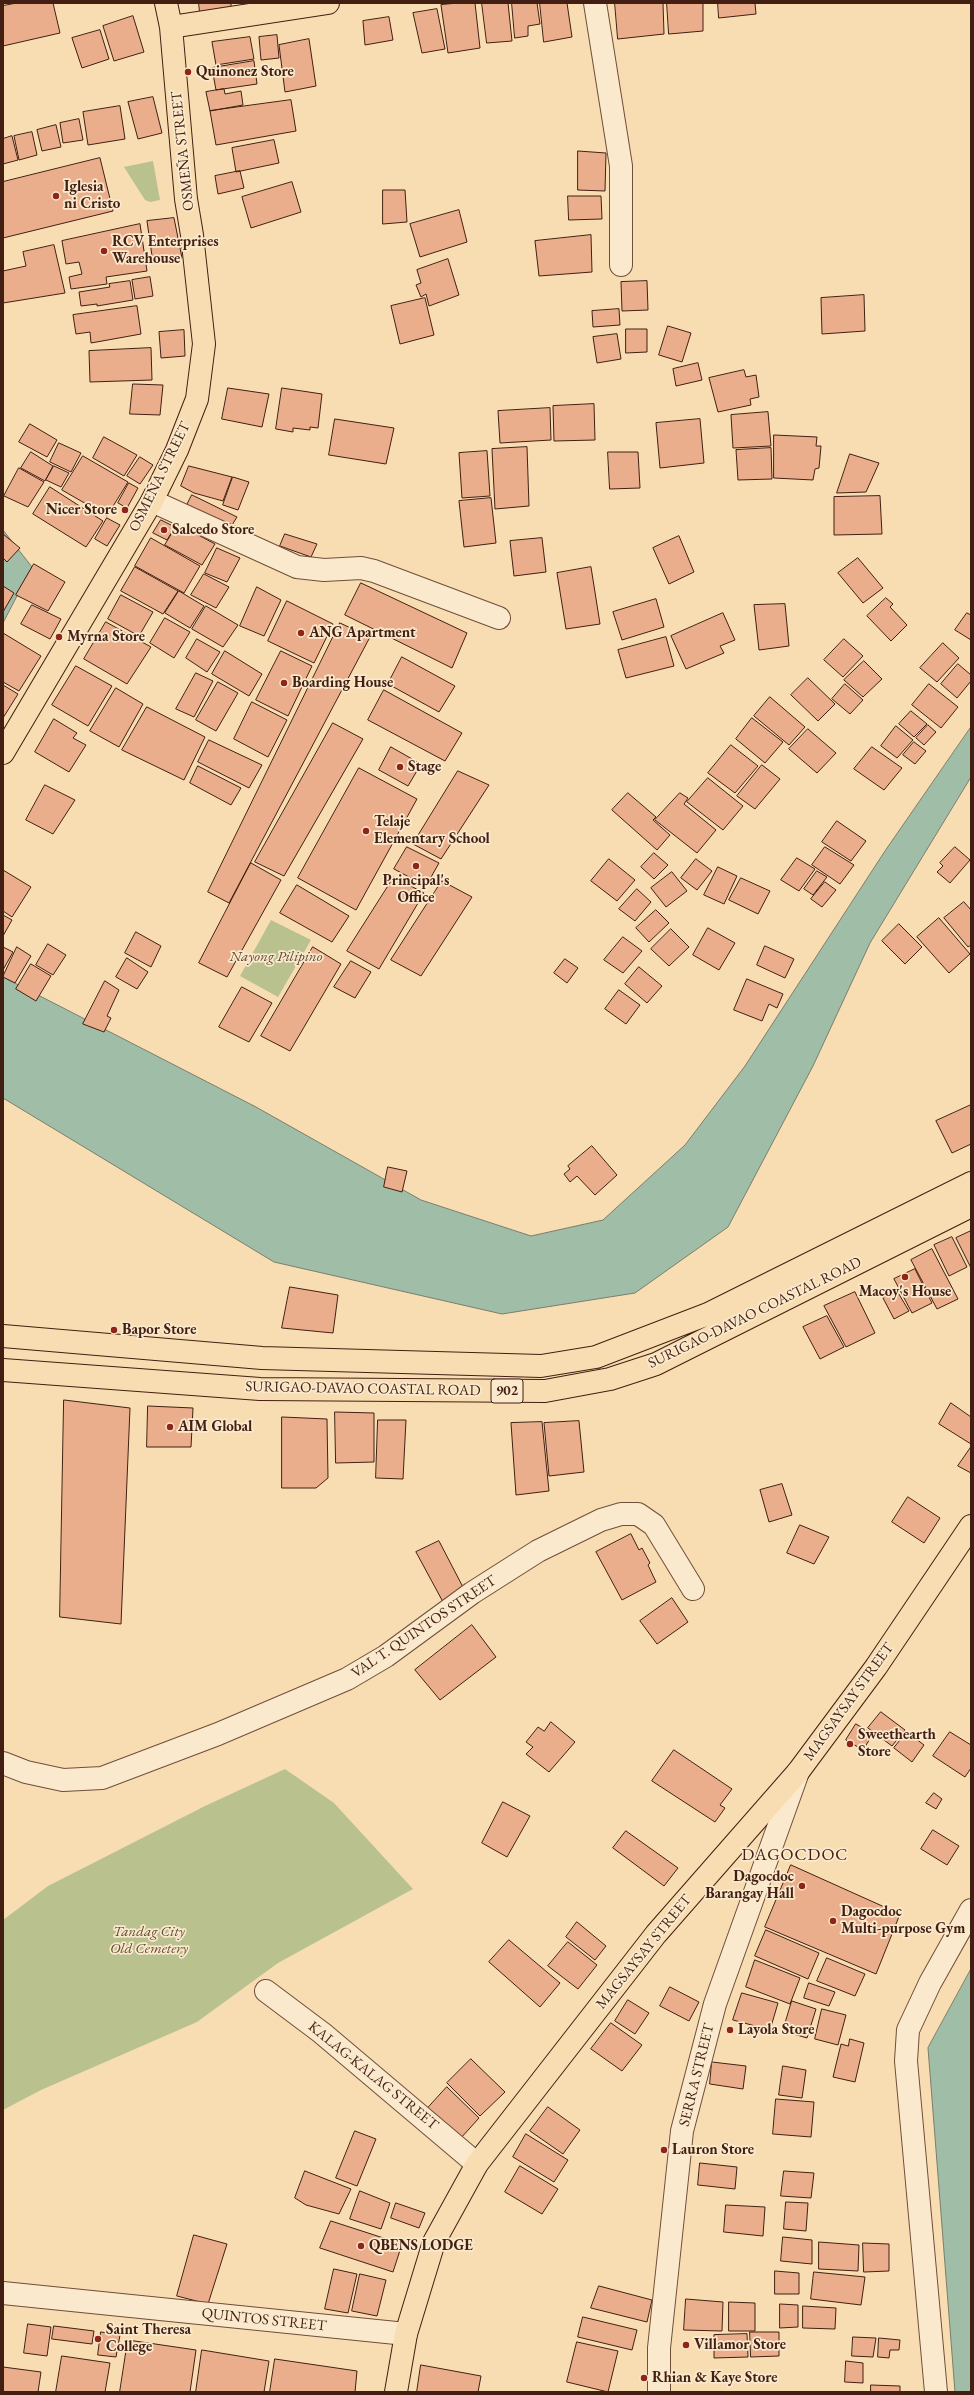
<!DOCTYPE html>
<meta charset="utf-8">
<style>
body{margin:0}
#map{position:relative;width:974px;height:2395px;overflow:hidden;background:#f8ddb2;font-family:"EB Garamond",serif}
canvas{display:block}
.frame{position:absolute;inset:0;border:4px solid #421f12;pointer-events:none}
</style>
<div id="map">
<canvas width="974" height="2395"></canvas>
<div class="frame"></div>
</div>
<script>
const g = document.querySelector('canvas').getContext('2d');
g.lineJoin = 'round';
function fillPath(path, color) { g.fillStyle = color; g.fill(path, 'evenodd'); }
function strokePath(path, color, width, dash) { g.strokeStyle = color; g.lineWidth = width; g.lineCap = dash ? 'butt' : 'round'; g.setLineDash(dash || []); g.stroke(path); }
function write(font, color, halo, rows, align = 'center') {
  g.font = font + ' "EB Garamond",serif'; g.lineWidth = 3.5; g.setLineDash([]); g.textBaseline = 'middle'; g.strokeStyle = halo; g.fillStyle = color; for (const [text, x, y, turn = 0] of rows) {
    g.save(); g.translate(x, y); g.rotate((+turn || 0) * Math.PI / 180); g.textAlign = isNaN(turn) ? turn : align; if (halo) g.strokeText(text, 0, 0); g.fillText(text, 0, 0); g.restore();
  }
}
const green = new Path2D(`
 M153 161 160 200 150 202 145 200 124 167Z
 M271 920 311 940 278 997 240 976Z
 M285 1769 334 1803 413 1889 278 1963 197 2022 41 2090 3 2110V1920L48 1886 205 1806Z`);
const water = new Path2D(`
 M3 530 32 567 3 623Z
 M971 727V777L870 943 813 1066 728 1227 635 1293 502 1314 274 1262 3 1098V977L256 1107 421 1200 531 1236 603 1220 685 1145 745 1066 885 851Z
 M971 1969V2392H955L928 2048Z`);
const building = new Path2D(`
 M17 3H53L60 33 3 46V6Z
 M199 3H231V11L200 13Z
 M458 3H475L480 48 448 53 441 5Z
 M482 3H508L512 41 487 43Z
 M512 3H537L540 24 528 26V36L515 38Z
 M540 3H567L572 37 544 42Z
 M615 3H663L664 34 618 39Z
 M667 3H703V31L669 34Z
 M718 3H755L756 14 719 18Z
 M437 9 445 49 422 53 413 13Z
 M133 16 144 52 114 61 103 26Z
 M389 17 393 40 365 45 363 21Z
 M100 30 109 59 82 68 72 38Z
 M277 35 279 58 261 60 259 37Z
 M250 37 254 59 216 65 212 42Z
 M309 39 316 86 285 92 279 45Z
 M254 61 257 84 216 90 212 68Z
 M224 89 225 94 241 91 243 105 210 111 206 92Z
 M153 97 162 133 138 139 128 102Z
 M291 100 296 131 216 145 210 111Z
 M120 106 125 139 88 145 83 112Z
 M79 119 83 140 63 143 60 123Z
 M56 125 61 147 42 151 37 130Z
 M32 132 37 155 19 160 14 136Z
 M12 136 18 160 3 164V139Z
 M274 140 279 163 236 172 232 148Z
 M578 151 606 153 605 191 578 190Z
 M100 158 113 211 3 238V182Z
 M240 171 244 188 218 194 215 176Z
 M292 182 301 212 251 228 242 197Z
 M383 190H405L407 222 383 224Z
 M568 196H601L602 219 569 220Z
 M459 210 467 242 420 257 410 224Z
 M174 218 182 258 153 263 147 221Z
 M140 224 147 271 106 277 107 284 71 289 69 277 82 274 79 262 66 264 62 241Z
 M591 235 592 272 539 276 535 241Z
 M54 245 65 293 3 303V271L26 266 23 252Z
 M448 259 459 295 429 306 426 294 421 297 416 285 421 283 417 270Z
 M150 277 153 296 135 299 132 280Z
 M130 281 133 300 97 306V304L81 306 79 292 110 287 109 284Z
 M647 281 648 310 622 311 621 282Z
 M864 295 865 331 822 334 821 298Z
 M425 298 434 335 400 344 391 306Z
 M137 306 141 334 91 343 90 332 76 334 73 315Z
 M619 309 620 325 593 327 592 311Z
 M668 326 691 333 682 362 659 355Z
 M626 329H647V352L626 353Z
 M184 330 185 356 161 358 159 332Z
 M617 334 621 359 597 363 593 337Z
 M151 348 152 380 90 382 89 351Z
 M698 363 702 380 676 386 673 369Z
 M744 370 746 377 756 375 759 397 750 399 751 405 718 412 709 378Z
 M133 384 163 385 160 415 130 414Z
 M228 388 269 394 262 427 222 419Z
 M282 388 322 394 318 428 310 427V430L293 428V432L276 429Z
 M594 404 595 440 554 441 553 406Z
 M550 408 551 440 500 443 498 411Z
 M768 412 771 446 733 448 731 415Z
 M335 419 394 428 386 464 329 455Z
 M700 419 704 463 660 468 656 423Z
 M30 424 57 440 47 457 19 442Z
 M774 435 817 437 816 446H821L819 468 815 469 813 480 774 478Z
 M104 437 137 455 124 476 93 458Z
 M59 443 81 453 71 472 50 462Z
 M527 447 529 506 495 509 492 449Z
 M771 448 772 479 738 480 736 450Z
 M487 451 490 496 462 498 459 453Z
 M31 452 53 466 45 481 21 468Z
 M608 452H638L640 488 610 489Z
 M850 454 879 463 866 492 837 493Z
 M83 456 128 482 107 516 62 490Z
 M140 457 153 465 140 484 127 476Z
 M54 466 69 473 61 487 46 480Z
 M189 466 232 477 223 501 194 493 181 486Z
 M19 468 44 482 28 507 4 496Z
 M233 477 249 482 238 510 223 505Z
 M129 483 138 488 127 508 118 503Z
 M50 487 103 521 86 547 33 514Z
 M192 495 237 517 227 533 184 511Z
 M880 496 882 534 834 535V497Z
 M491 498 496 543 464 547 459 501Z
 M107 518 120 525 107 546 95 539Z
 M161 520 175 527 167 540 153 533Z
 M178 524 215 544 202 565 165 545Z
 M3 534 20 548 7 562 3 558Z
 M285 534 317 544 311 557 280 546Z
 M679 536 694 572 669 584 653 548Z
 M151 538 200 566 184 593 135 566Z
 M542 538 546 572 514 576 510 541Z
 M217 548 240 558 227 582 205 573Z
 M858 558 883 588 863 603 838 573Z
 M34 564 65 582 48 611 16 595Z
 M135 567 178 591 163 614 121 591Z
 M591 567 600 624 566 629 557 573Z
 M204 574 229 587 216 608 191 595Z
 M361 583 467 633 452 668 345 615Z
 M3 586 14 593 3 612Z
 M257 587 281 600 264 636 240 626Z
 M179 591 204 606 190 628 165 613Z
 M121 595 153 612 139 636 108 619Z
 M886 598 893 604 890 607 907 625 891 641 867 616Z
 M656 599 664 627 622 640 613 612Z
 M287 601 333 624 314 663 268 641Z
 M785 604 789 646 759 650 754 605Z
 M32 605 61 619 50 639 21 624Z
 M206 606 238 625 223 647 192 629Z
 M723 613 735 640 720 646 724 653 686 669 671 636Z
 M967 613 971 615V640L955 630Z
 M165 618 190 632 174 658 150 643Z
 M106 622 151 647 127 684 84 659Z
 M340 623 370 637 229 903 208 892Z
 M3 633 41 656 19 691 3 682Z
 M666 637 674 666 626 678 618 650Z
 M197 639 220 652 207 672 186 658Z
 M844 639 863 656 843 677 824 660Z
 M943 643 959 658 937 682 920 668Z
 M225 651 262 674 249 696 212 674Z
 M281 651 312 666 288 716 256 700Z
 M402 657 455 686 439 712 388 684Z
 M864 661 882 679 863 697 844 680Z
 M958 664 971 675V681L957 698 941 684Z
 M76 666 112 686 88 726 52 705Z
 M196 673 213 681 194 717 176 709Z
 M808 678 835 704 818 721 791 695Z
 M218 682 238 693 216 731 196 720Z
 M845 684 863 700 850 714 832 699Z
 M929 684 958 707 941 728 912 705Z
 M3 685 18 694 3 718Z
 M116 688 143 704 119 747 90 731Z
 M384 690 462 733 445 761 368 720Z
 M770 697 805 727 789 745 754 716Z
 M252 702 287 720 268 757 234 739Z
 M147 707 205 737 184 780 122 750Z
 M911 711 927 724 914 737 899 724Z
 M752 718 783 742 765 763 736 739Z
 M54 719 77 733 73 738 86 745 69 772 35 752Z
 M333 723 363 739 284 876 255 862Z
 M928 725 936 732 924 745 916 738Z
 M896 726 913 740 897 758 881 746Z
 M808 729 836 753 817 773 789 749Z
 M209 740 262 765 249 788 198 762Z
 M914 742 926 751 915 764 903 755Z
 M731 745 758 766 735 793 708 773Z
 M391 747 421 764 408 786 379 770Z
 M872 747 902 768 884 790 854 769Z
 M762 765 780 779 755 809 737 796Z
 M198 766 241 788 231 805 190 783Z
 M359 768 417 799 356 910 298 878Z
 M458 771 489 785 441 859 413 844Z
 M708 778 743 806 723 830 687 802Z
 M45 785 75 800 53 834 26 820Z
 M628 793 656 817 653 820 670 835 657 850 612 810Z
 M680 793 688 798 684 804 716 830 697 853 655 820Z
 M837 821 866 841 851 861 822 842Z
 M407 847 439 863 426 886 394 869Z
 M825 847 854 865 840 884 812 865Z
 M955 847 970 860 950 883 937 872 943 866 940 863Z
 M654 853 668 865 654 879 641 867Z
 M797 858 815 869 799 891 781 880Z
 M609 859 635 880 617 901 591 881Z
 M696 859 712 871 697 890 681 878Z
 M251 863 281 880 227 977 199 963Z
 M718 867 737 876 724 904 704 895Z
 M3 870 31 887 12 917 3 911Z
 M817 871 827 877 813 895 804 889Z
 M672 872 687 891 666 907 651 888Z
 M394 877 424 893 379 969 347 951Z
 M741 878 770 891 758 914 729 900Z
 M442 881 472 897 421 976 391 960Z
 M825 882 836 890 822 907 811 899Z
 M297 885 349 916 332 942 280 913Z
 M637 889 651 902 635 921 619 909Z
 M964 902 971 910V945L968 947 944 918Z
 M656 910 669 923 649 942 636 928Z
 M3 915 12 920 3 936Z
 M939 918 970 954 949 973 917 937Z
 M899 924 922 947 905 964 882 941Z
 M708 928 735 943 719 970 693 955Z
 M671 929 689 947 669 966 651 949Z
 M136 932 161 946 151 967 125 953Z
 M623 937 642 951 623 973 604 960Z
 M48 944 66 955 53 975 36 965Z
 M765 946 794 959 785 978 757 965Z
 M3 947 13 952 3 970Z
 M17 947 31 956 15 983 3 977Z
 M313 947 341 964 290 1051 261 1036Z
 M127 958 148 972 137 989 116 977Z
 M565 959 578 968 567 983 554 973Z
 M351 961 371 972 355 998 334 987Z
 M31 964 51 976 36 1001 16 989Z
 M639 967 662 986 647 1003 625 984Z
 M747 979 783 994 777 1008 769 1004 762 1021 734 1010Z
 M105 981 119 990 107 1016 111 1018 104 1032 83 1024Z
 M242 987 272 1003 249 1042 219 1027Z
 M619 990 640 1005 626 1024 605 1009Z
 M971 1105V1144L952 1153 936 1121Z
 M592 1146 617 1175 595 1195 577 1176 570 1182 564 1174 570 1169 568 1166Z
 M388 1167 407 1171 402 1192 384 1187Z
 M971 1231V1268L956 1238Z
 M952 1237 967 1267 949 1276 934 1245Z
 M932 1249 958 1299 937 1309 911 1260Z
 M915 1269 932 1303 912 1313 894 1279Z
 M290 1287 338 1295 333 1333 282 1328Z
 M897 1291 909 1311 894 1319 883 1298Z
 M855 1292 875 1333 846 1347 824 1306Z
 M827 1316 844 1347 820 1359 803 1327Z
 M64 1400 130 1408 121 1624 60 1617Z
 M951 1403 971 1417V1444L939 1424Z
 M148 1406 193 1408 191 1447H147Z
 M335 1412 374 1413V1462L336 1463Z
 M282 1417 327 1419 328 1478 316 1488H282Z
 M378 1420H406L403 1479 376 1478Z
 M579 1421 584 1472 549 1476 544 1423Z
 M542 1422 549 1491 516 1495 511 1423Z
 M971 1447V1473L958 1466Z
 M782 1484 792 1515 769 1522 760 1490Z
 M908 1497 940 1518 924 1543 892 1522Z
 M800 1525 829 1537 814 1564 787 1553Z
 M631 1534 639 1550 642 1548 650 1563 648 1565 656 1582 622 1600 596 1552Z
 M439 1541 465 1591 443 1602 416 1552Z
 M672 1598 688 1622 657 1644 640 1621Z
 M472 1625 496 1657 440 1700 415 1670Z
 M881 1712 905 1730 892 1746 868 1728Z
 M551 1722 575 1742 549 1772 526 1754 533 1747 526 1742 538 1727 544 1731Z
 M856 1724 873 1734 863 1750 846 1740Z
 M907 1732 924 1745 912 1762 894 1748Z
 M950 1732 971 1745V1768L965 1777 933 1756Z
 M674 1750 732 1789 720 1805 725 1808 715 1822 652 1781Z
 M934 1793 942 1799 936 1809 926 1803Z
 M503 1802 530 1816 507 1857 482 1843Z
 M933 1830 959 1846 947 1865 921 1849Z
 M626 1831 678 1868 664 1886 613 1848Z
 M791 1865 900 1914 876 1974 765 1927Z
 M577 1922 606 1946 595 1960 566 1937Z
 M766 1930 819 1953 808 1979 755 1956Z
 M509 1940 560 1983 540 2007 489 1962Z
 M568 1942 597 1965 578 1989 548 1966Z
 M827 1958 865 1974 855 1996 817 1981Z
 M755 1960 800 1978 790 2004 746 1987Z
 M809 1983 835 1992 829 2006 804 1998Z
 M670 1987 699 2002 689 2021 660 2006Z
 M742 1993 778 2003 770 2030 733 2020Z
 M628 2000 649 2013 635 2034 615 2021Z
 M792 2001 816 2009 807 2038 783 2031Z
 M822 2009 846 2015 838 2045 815 2039Z
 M611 2023 642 2045 622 2071 591 2049Z
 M850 2039 864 2043 855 2082 833 2077 841 2044 848 2046Z
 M471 2059 505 2092 480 2116 447 2083Z
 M712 2062 746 2066 743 2089 710 2084Z
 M783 2066 806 2070 802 2098 779 2095Z
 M447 2087 479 2118 460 2139 427 2109Z
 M776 2099 814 2102 811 2137 773 2134Z
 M548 2107 580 2130 563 2154 530 2131Z
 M355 2131 376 2139 357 2186 336 2178Z
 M526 2134 568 2160 554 2182 513 2157Z
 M700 2163 737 2167 735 2189 698 2185Z
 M520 2166 558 2189 542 2214 505 2192Z
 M305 2171 351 2189 339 2214 306 2205 295 2198Z
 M784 2171 814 2173 811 2198 781 2196Z
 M360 2191 390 2203 381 2229 350 2219Z
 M786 2202 808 2203 806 2231 784 2229Z
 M396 2203 425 2213 419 2228 391 2218Z
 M726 2205 765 2207 763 2236 724 2232Z
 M331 2221 402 2244 393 2272 320 2248Z
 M194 2235 227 2244 208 2304 177 2296Z
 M783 2237 812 2240V2264L781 2261Z
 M819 2242 859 2245 858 2271 819 2269Z
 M863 2243 889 2244V2271L864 2272Z
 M334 2269 357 2274 348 2313 325 2309Z
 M775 2271 799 2273V2294H775Z
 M814 2272 865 2277 861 2305 811 2299Z
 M360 2274 386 2280 377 2316 352 2311Z
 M599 2286 652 2300 647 2322 591 2308Z
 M686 2299 723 2302 722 2331 684 2330Z
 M729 2302 755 2303V2331H729Z
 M780 2304 798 2305V2327L780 2328Z
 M803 2306 836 2308 835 2329 803 2328Z
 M583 2317 637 2330 632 2350 578 2337Z
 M28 2324 51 2327 47 2356 24 2353Z
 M54 2326 94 2331 92 2344 52 2339Z
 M101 2332 120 2335 116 2357 98 2355Z
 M750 2332H779V2356L751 2357Z
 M747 2334 748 2357 714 2358V2335Z
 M853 2337 876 2338 873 2357 852 2356Z
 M879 2338 900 2340 899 2350H890L889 2358 878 2357Z
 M128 2340 196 2350 190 2392H120Z
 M577 2342 618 2351 608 2392 567 2382Z
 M202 2350 269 2361 264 2392H196Z
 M62 2356 110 2363 105 2392H56Z
 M275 2359 357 2371 355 2392H270Z
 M846 2361 863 2363V2383L845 2382Z
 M421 2365 481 2376 478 2392H417Z
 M3 2367 41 2372 38 2392H3Z
 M871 2385 900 2386V2392H871Z`);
const minor = new Path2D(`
 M595 3 621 166V265
 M152 501 297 567 324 570 361 568 374 571 499 618
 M3 1763 26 1772 63 1780 102 1778 218 1734 347 1679 386 1656 472 1593 538 1551 601 1520 621 1514H638L654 1525 693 1589
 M266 1991 322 2033 477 2164
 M3 2293 406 2334
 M659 2392V2348L682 2131 715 2004 798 1772
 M936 2392 906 2061 908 2030 930 1983 971 1910`);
const major = new Path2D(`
 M171 27 328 3
 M3 753 152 501 177 450 197 399 204 344 192 235 186 199 171 27 166 3
 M396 2392 406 2334 434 2242 477 2164 656 1934 798 1772 876 1667 971 1526`);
const highway = new Path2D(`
 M3 1336 262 1358 541 1366 596 1357 708 1314 971 1183
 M3 1370 260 1389 545 1391 610 1379 656 1364 971 1206`);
const markers = [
 [188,72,4,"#8f2418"],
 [56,196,4,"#8f2418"],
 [104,251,4,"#8f2418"],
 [125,510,4,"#8f2418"],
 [164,530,4,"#8f2418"],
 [301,633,4,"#8f2418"],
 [59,637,4,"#8f2418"],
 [284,683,4,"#8f2418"],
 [400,767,4,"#8f2418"],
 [366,831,4,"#8f2418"],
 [416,866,4,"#8f2418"],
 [905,1277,4,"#8f2418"],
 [114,1330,4,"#8f2418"],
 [170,1427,4,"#8f2418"],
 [850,1744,4,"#8f2418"],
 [802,1886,4,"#8f2418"],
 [833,1921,4,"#8f2418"],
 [730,2030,4,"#8f2418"],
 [664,2150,4,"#8f2418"],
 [361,2246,4,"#8f2418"],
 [98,2339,4,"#8f2418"],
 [686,2345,4,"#8f2418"],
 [644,2378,4,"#8f2418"]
];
const shields = [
 [507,1391,32]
];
const shieldNames = [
 ["902",507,1391]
];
const poiNames = [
 ["Quinonez Store",196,72],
 ["Iglesia",64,187],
 ["ni Cristo",64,204],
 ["RCV Enterprises",112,242],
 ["Warehouse",112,259],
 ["Nicer Store",117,510,"right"],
 ["Salcedo Store",172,530],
 ["ANG Apartment",309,633],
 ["Myrna Store",67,637],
 ["Boarding House",292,683],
 ["Stage",408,767],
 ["Telaje",374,822],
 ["Elementary School",374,839],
 ["Principal's",416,881,"center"],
 ["Office",416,898,"center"],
 ["Macoy's House",905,1292,"center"],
 ["Bapor Store",122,1330],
 ["AIM Global",178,1427],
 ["Sweethearth",858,1735],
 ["Store",858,1752],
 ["Dagocdoc",794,1877,"right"],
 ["Barangay Hall",794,1894,"right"],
 ["Dagocdoc",841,1912],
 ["Multi-purpose Gym",841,1929],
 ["Layola Store",738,2030],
 ["Lauron Store",672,2150],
 ["QBENS LODGE",369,2246],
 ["Saint Theresa",106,2330],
 ["College",106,2347],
 ["Villamor Store",694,2345],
 ["Rhian & Kaye Store",652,2378]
];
const streetNames = [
 ["OSMEÑA STREET",183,151,-96],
 ["OSMEÑA STREET",160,477,-64],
 ["SURIGAO-DAVAO COASTAL ROAD",755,1313,-26],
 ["SURIGAO-DAVAO COASTAL ROAD",363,1389,1],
 ["VAL T. QUINTOS STREET",424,1627,-34],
 ["MAGSAYSAY STREET",849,1702,-54],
 ["MAGSAYSAY STREET",644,1952,-51],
 ["SERRA STREET",697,2075,-76],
 ["KALAG-KALAG STREET",373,2076,39],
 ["QUINTOS STREET",264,2320,6]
];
const parkNames = [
 ["Nayong Pilipino",276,957],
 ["Tandag City",149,1932],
 ["Old Cemetery",149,1949]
];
const quarterNames = [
 ["DAGOCDOC",795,1855]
];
fillPath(green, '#b9c28f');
fillPath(water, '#9fbda7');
strokePath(water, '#7a7e6b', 1);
fillPath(building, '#ebae8d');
strokePath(building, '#421f12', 1);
strokePath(minor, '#704e3a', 24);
strokePath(major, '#421f12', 24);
strokePath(highway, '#421f12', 24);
strokePath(minor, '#fae9cd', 22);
strokePath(major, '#f8ddb2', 22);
strokePath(highway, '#f8ddb2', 22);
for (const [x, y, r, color] of markers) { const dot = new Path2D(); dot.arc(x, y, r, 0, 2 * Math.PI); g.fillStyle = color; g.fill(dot); strokePath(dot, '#fae9cd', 1.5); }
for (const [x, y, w] of shields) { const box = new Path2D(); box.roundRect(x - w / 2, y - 12, w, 24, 3); g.fillStyle = '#fae9cd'; g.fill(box); strokePath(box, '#421f12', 1); }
write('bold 14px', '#421f12', null, shieldNames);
write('bold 15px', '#421f12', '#fae9cd', poiNames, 'left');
write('15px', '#421f12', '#fae9cd', streetNames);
write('italic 15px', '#604831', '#fae9cd', parkNames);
g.letterSpacing = '1px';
write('17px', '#421f12', '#fae9cd', quarterNames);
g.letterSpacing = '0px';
</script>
